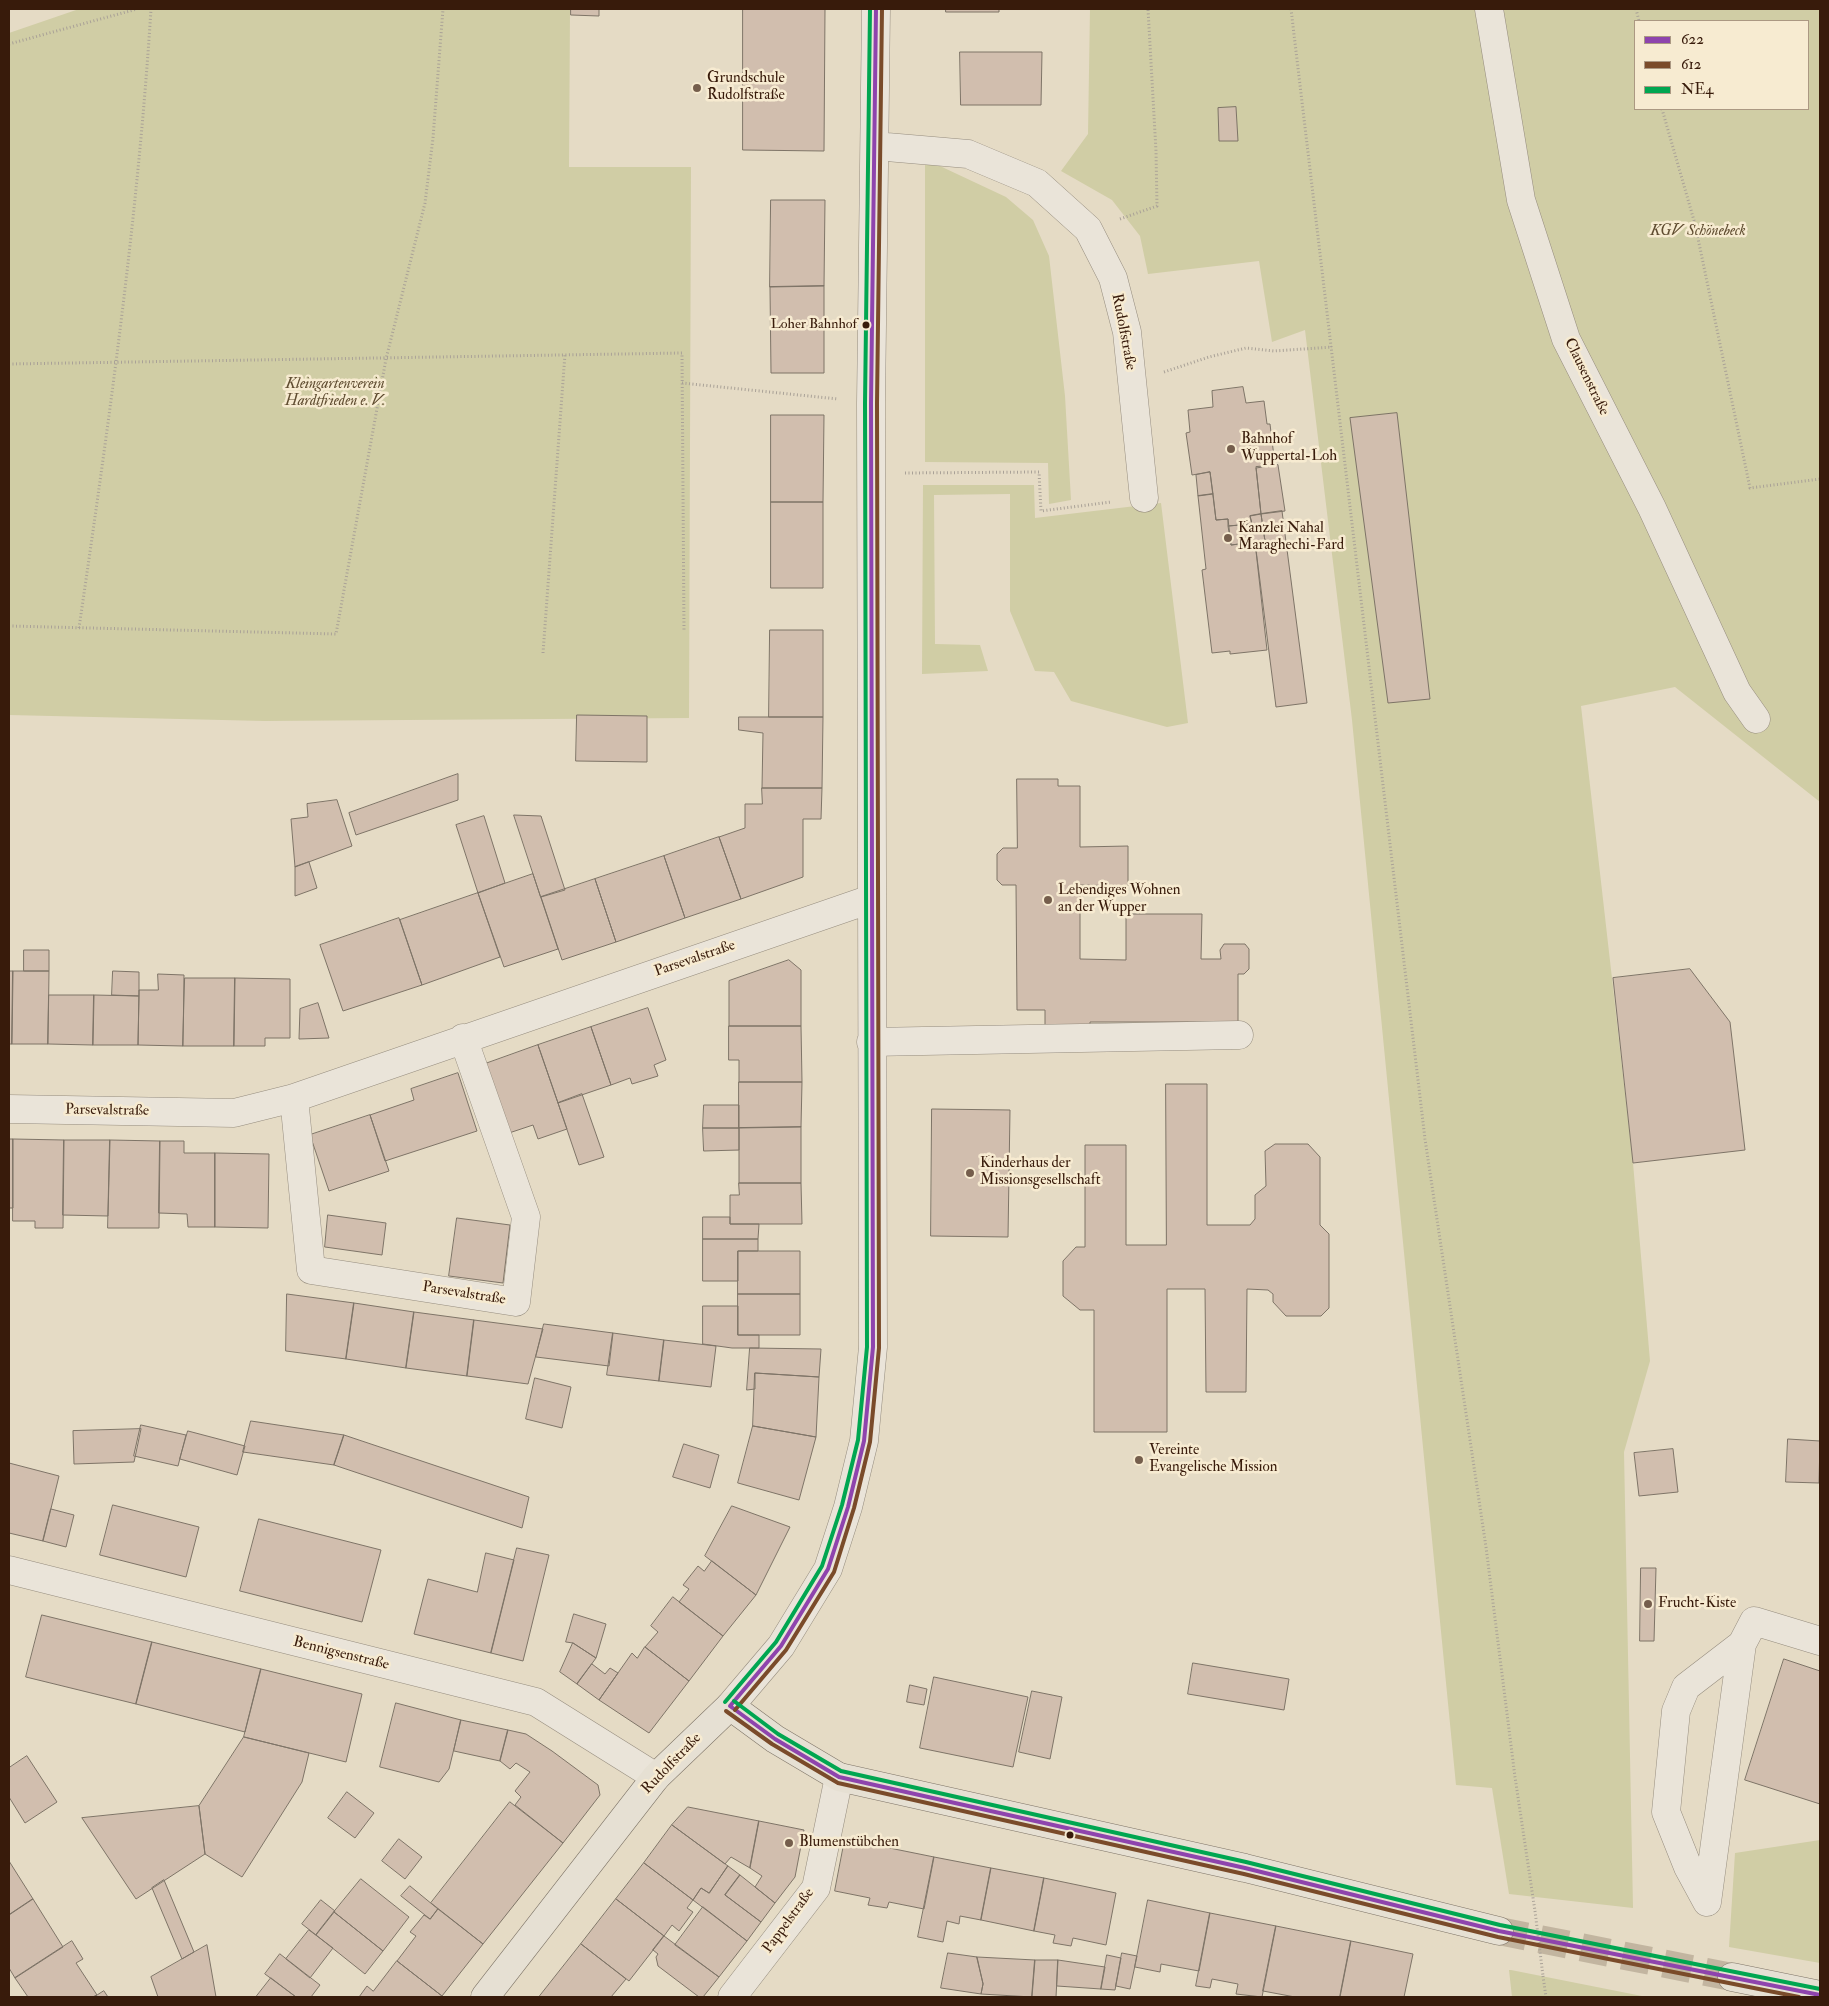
<!DOCTYPE html>
<meta charset="utf-8">
<style>
body{margin:0}
#map{position:relative;width:1829px;height:2006px;overflow:hidden;background:#e5dbc5;font-family:"IM FELL Double Pica",serif}
canvas{display:block}
.frame{position:absolute;inset:0;border:10px solid #381b0b;pointer-events:none}
.legend{position:absolute;left:1634px;top:20px;width:175px;height:90px;box-sizing:border-box;background:#f7ebd1;border:1px solid #ab9882;margin:0;padding:6px 9px;list-style:none;font-size:15px;color:#381b0b}
.legend li{display:flex;align-items:center;gap:10px;height:25px}
.legend b{width:25px;border:1px solid #ab9882}
</style>
<div id="map">
<canvas width="1829" height="2006"></canvas>
<div class="frame"></div>
<ul class="legend">
<li><b style="height:6px;background:#8e44ad"></b>622</li>
<li><b style="height:6px;background:#7a4b2a"></b>612</li>
<li><b style="height:6px;background:#00a651"></b>NE4</li>
</ul>
</div>
<script>
const g = document.querySelector('canvas').getContext('2d');
g.lineJoin = 'round';
function fillPath(path, color) { g.fillStyle = color; g.fill(path, 'evenodd'); }
function strokePath(path, color, width, dash) { g.strokeStyle = color; g.lineWidth = width; g.lineCap = dash ? 'butt' : 'round'; g.setLineDash(dash || []); g.stroke(path); }
function write(font, color, halo, rows, align = 'center') {
  g.font = font + ' "IM FELL Double Pica",serif'; g.lineWidth = 5; g.setLineDash([]); g.textBaseline = 'middle'; g.strokeStyle = halo; g.fillStyle = color; for (const [text, x, y, turn = 0] of rows) {
    g.save(); g.translate(x, y); g.rotate((+turn || 0) * Math.PI / 180); g.textAlign = isNaN(turn) ? turn : align; if (halo) g.strokeText(text, 0, 0); g.fillText(text, 0, 0); g.restore();
  }
}
const green = new Path2D(`
 M79 9H570L569 167H691L689 718 265 721 9 715V33Z
 M1090 9H1820V802L1675 687 1581 706 1633 1163 1650 1361 1624 1452 1633 1908 1509 1894 1492 1788 1456 1785 1352 720 1305 330 1272 342 1259 261 1148 274 1140 236 1112 200 1061 171 1088 134ZM1635 21H1808V109H1635Z
 M925 159 1006 197 1033 220 1049 256 1065 396 1071 500 1049 504 1048 463 925 462Z
 M923 485H1034L1035 518 1161 503 1188 723 1167 727 1071 701 1054 672 1035 671 1010 611V494L934 495 935 644 980 645 988 671 922 674Z
 M1820 1840V1963L1729 1947 1735 1853Z
 M1509 1970H1511L1647 1997H1512Z`);
const building = new Path2D(`
 M571 9H599V16L571 15Z
 M743 9H825L824 151 743 150Z
 M946 9H999V12H946Z
 M960 52H1042L1041 105H961Z
 M1236 107 1238 141H1219L1218 108Z
 M771 200H825L824 286 770 287Z
 M824 286V373H771L770 287Z
 M1243 387 1246 403 1264 401 1267 424H1270L1275 465 1256 468 1261 514 1250 516 1252 524 1228 526V519L1216 520 1210 472 1192 475 1186 433 1190 432 1188 410 1213 407 1212 391Z
 M1397 413 1430 699 1388 703 1350 418Z
 M771 415H824L823 502H771Z
 M1278 465 1285 511 1261 514 1256 467Z
 M1210 472 1213 494 1198 496 1196 475Z
 M1213 494 1216 520 1228 519 1231 545 1255 542 1267 650 1230 654V651L1212 653 1202 570 1206 569 1198 496Z
 M771 502H823V588H771Z
 M1282 511 1307 703 1276 707 1255 542 1265 541 1261 514Z
 M1261 514 1265 541 1231 545 1228 526 1252 524 1250 516Z
 M770 630H823V717H769Z
 M577 715 647 716V762L576 761Z
 M739 717H823L822 788H762L763 733 739 730Z
 M458 774V800L356 835 349 813Z
 M1017 779H1058V786H1080V847L1128 846V886L1080 885V959L1126 960V914H1202L1201 959H1221L1220 950 1224 944H1245L1249 949V969L1244 974H1238V1022H1090V1026H1045V1010H1017L1016 885H1002L997 880V854L1003 848H1017Z
 M762 788H822L821 819H803V877L741 899 719 837 745 828V804H762Z
 M337 800 352 846 295 867 291 819 308 817 307 804Z
 M514 815 541 816 565 890 541 897Z
 M484 816 505 883 478 893 456 825Z
 M719 837 741 899 685 918 664 856Z
 M664 856 685 918 616 942 595 879Z
 M309 862 317 888 295 896V867Z
 M533 874 558 949 504 967 478 893Z
 M595 879 616 942 562 960 541 897Z
 M478 893 500 957 422 985 400 920Z
 M399 918 422 985 343 1011 320 945Z
 M24 950H49V971H24Z
 M789 960 801 970V1026H729V981Z
 M1690 969 1730 1022 1745 1150 1633 1163 1613 978Z
 M9 971H13L12 1044H9Z
 M13 971H49L48 1044H12Z
 M113 971 139 972V996L112 995Z
 M158 974 184 975 183 1046 138 1045 139 990H158Z
 M185 978H235L234 1046H183Z
 M235 978 290 979V1038H265V1046H234Z
 M49 995H94L93 1045 48 1044Z
 M94 995 139 996 138 1045H93Z
 M318 1003 329 1038 299 1039 300 1009Z
 M648 1008 666 1060 654 1065 658 1076 632 1084 630 1078 611 1085 591 1027Z
 M729 1026H801L802 1082H739V1060H729Z
 M591 1027 611 1085 558 1103 538 1045Z
 M538 1045 567 1129 538 1139 533 1125 509 1133 485 1064Z
 M458 1073 477 1131 385 1161 370 1115 414 1100 411 1089Z
 M739 1082H802L801 1127 739 1128Z
 M1166 1084H1207V1225H1250L1255 1219V1195L1266 1186 1265 1151 1275 1144H1308L1320 1157V1225L1329 1234V1308L1321 1316H1286L1273 1302V1294L1268 1290 1247 1289 1246 1392H1206L1205 1289H1167V1432H1094V1310H1080L1063 1296V1261L1076 1247H1085V1145H1126V1245H1166Z
 M582 1094 604 1157 579 1165 558 1103Z
 M704 1105H739V1128H703Z
 M932 1109 1010 1110 1008 1237 931 1236Z
 M370 1115 389 1171 329 1191 310 1135Z
 M801 1127V1183H739V1128Z
 M703 1128H739V1150L704 1151Z
 M9 1139H13V1208H9Z
 M13 1139 64 1140 63 1228H35V1221H13Z
 M64 1140H110L108 1216 63 1215Z
 M110 1140 160 1141 159 1228H108Z
 M160 1141H184V1153H215V1227H188L187 1214 159 1213Z
 M215 1153 269 1154 268 1228 215 1227Z
 M739 1183H801L802 1224H730V1195H739Z
 M328 1215 386 1223 382 1255 325 1247Z
 M703 1217H730V1224H759L758 1239H703Z
 M457 1218 510 1225 503 1283 449 1276Z
 M703 1239H758V1251H738V1281H703Z
 M738 1251H800V1294H738Z
 M287 1294 354 1303 346 1359 286 1351Z
 M738 1294H800V1335H738Z
 M354 1303 414 1312 406 1368 346 1359Z
 M703 1306H738V1335H759V1348H732L703 1344Z
 M414 1312 474 1320 467 1376 406 1368Z
 M474 1320 543 1329 528 1384 467 1376Z
 M544 1324 613 1333 609 1366 536 1357Z
 M613 1333 664 1340 659 1381 607 1375Z
 M664 1340 716 1346 711 1387 659 1381Z
 M750 1348 821 1349 819 1377 755 1373V1389L747 1390Z
 M755 1373 819 1377 816 1437 753 1426Z
 M535 1378 571 1387 562 1428 526 1419Z
 M251 1421 344 1435 334 1465 243 1452Z
 M141 1425 186 1435 178 1466 134 1456Z
 M753 1426 816 1437 799 1500 738 1483Z
 M141 1429 134 1462 74 1464 73 1431Z
 M188 1431 245 1446 237 1475 180 1459Z
 M344 1435 529 1497 522 1528 334 1465Z
 M1788 1439 1820 1441 1819 1483 1786 1482Z
 M684 1444 719 1455 710 1488 673 1477Z
 M1673 1449 1678 1492 1639 1496 1634 1453Z
 M9 1463 59 1476 43 1541 9 1533Z
 M113 1505 199 1527 186 1577 100 1555Z
 M732 1506 790 1527 756 1595 705 1556Z
 M51 1509 74 1515 66 1547 43 1541Z
 M259 1519 381 1550 362 1622 240 1591Z
 M517 1548 549 1555 523 1661 491 1653Z
 M486 1553 514 1560 491 1653 414 1634 428 1579 477 1592Z
 M712 1561 756 1595 723 1636 679 1602 689 1589 683 1585 698 1566 704 1571Z
 M1641 1568H1656L1654 1641H1640Z
 M673 1597 723 1636 689 1681 645 1647 658 1632 651 1626Z
 M574 1614 606 1624 596 1658 573 1643 566 1642Z
 M42 1615 152 1642 136 1704 26 1677Z
 M152 1642 261 1669 245 1732 136 1704Z
 M573 1643 596 1658 577 1684 560 1672Z
 M645 1647 689 1681 649 1733 599 1700 632 1653 637 1658Z
 M1784 1659 1820 1671V1804L1745 1780Z
 M1193 1663 1289 1679 1284 1710 1188 1694Z
 M592 1664 605 1674 610 1668 618 1673 599 1700 577 1684Z
 M261 1669 362 1694 346 1762 244 1737Z
 M934 1677 1028 1697 1013 1767 920 1748Z
 M910 1685 927 1689 924 1705 907 1702Z
 M1032 1691 1062 1697 1050 1759 1019 1752Z
 M396 1703 461 1720 449 1769 439 1782 380 1767Z
 M461 1720 508 1730 500 1761 454 1751Z
 M508 1730 526 1734 552 1751 598 1785 600 1795 563 1843 515 1805 521 1797 515 1791 530 1772 516 1763 510 1769 500 1761Z
 M244 1737 309 1753 302 1782 242 1877 205 1854 199 1806Z
 M27 1756 57 1802 25 1823 9 1797V1768Z
 M347 1792 374 1813 355 1838 328 1818Z
 M510 1802 563 1843 483 1944 431 1903Z
 M199 1806 205 1854 136 1899 82 1818Z
 M688 1807 759 1821 750 1868 731 1857 725 1864 672 1825Z
 M759 1821 804 1830 795 1877 775 1903 755 1887 762 1876 750 1868Z
 M672 1825 728 1866 709 1893 701 1888 693 1900 644 1863Z
 M399 1839 422 1857 405 1879 382 1861Z
 M845 1839 934 1857 924 1909 889 1902 887 1908 868 1905 870 1898 835 1891Z
 M934 1857 991 1868 981 1920 960 1916 959 1924 947 1921 943 1942 918 1937Z
 M9 1861 33 1899 9 1915Z
 M644 1863 693 1900 687 1908 693 1912 679 1931 672 1925 664 1936 616 1899Z
 M728 1866 740 1875 725 1895 761 1922 747 1941 693 1900 701 1888 709 1893Z
 M991 1868 1044 1878 1034 1931 981 1920Z
 M740 1875 775 1903 761 1922 725 1895Z
 M1044 1878 1116 1893 1106 1945 1073 1938 1071 1946 1053 1943 1055 1935 1034 1931Z
 M361 1879 409 1917 383 1951 334 1912Z
 M164 1880 194 1952 182 1959 152 1888Z
 M410 1886 438 1909 430 1919 401 1896Z
 M33 1899 63 1947 15 1978 9 1968V1915Z
 M616 1899 664 1936 629 1981 581 1944Z
 M321 1900 335 1911 316 1935 302 1924Z
 M1148 1900 1210 1913 1199 1971 1161 1964 1160 1972 1135 1967Z
 M703 1907 747 1941 719 1977 675 1945Z
 M438 1909 483 1944 442 1996 397 1961 416 1936 410 1932 424 1915 430 1919Z
 M334 1912 383 1951 365 1974 316 1935Z
 M1210 1913 1276 1926 1262 1997 1236 1994 1238 1984 1212 1979 1210 1988 1196 1986Z
 M1276 1926 1351 1941 1340 1997H1295L1263 1991Z
 M309 1930 333 1948 310 1978 286 1959Z
 M664 1936 719 1977 703 1997H699L658 1966 656 1957 658 1954 653 1950Z
 M72 1941 83 1959 76 1963 97 1995 93 1997H28L15 1978Z
 M1351 1941 1413 1954 1404 1997H1340Z
 M581 1944 626 1979 611 1997H539Z
 M207 1945 216 1997H158L151 1977Z
 M948 1953 977 1957 983 1984 981 1994 941 1988Z
 M1122 1953 1137 1956 1130 1989 1116 1986Z
 M280 1954 320 1985 311 1997H296L265 1974Z
 M1107 1955 1121 1958 1115 1990 1101 1989Z
 M977 1957 1035 1960 1032 1997 981 1994 983 1984Z
 M1035 1960H1058L1056 1997H1032Z
 M1058 1960 1105 1967 1101 1989 1057 1986Z
 M397 1961 442 1996 440 1997H359L367 1986 373 1991Z
 M271 1978 296 1997H256Z
 M104 1991 108 1997H93L97 1995Z`);
const majorTunnel = new Path2D(`
 M1499 1931 1732 1977`);
const path = new Path2D(`
 M1291 9 1425 1139 1486 1547 1515 1777 1535 1911
 M1636 9 1639 21
 M9 44 137 9
 M1662 109 1695 224 1750 488 1820 479
 M1120 219 1157 206 1156 151 1148 9
 M9 364 682 353 684 630
 M1164 372 1209 357 1246 348 1274 351 1332 347
 M682 383 838 399
 M905 473 1039 472 1041 511 1111 502
 M9 626 336 634 386 359 425 203 433 138 443 9
 M79 628C109 422 138 216 151 9
 M543 653 565 354
 M1543 1976 1546 1997`);
const minor = new Path2D(`
 M1489 9 1521 200 1566 339 1652 508 1737 692 1756 719
 M875 146 968 154 1037 183 1088 229 1113 278 1127 332 1144 498
 M871 1042 1239 1035
 M294 1098 311 1270 516 1302 526 1217 463 1038
 M9 1109 234 1113 294 1098 871 899
 M9 1570 536 1702 656 1777
 M730 1706 781 1646 828 1569 848 1507 864 1441 873 1347 871 403 876 9
 M1707 1902 1742 1644 1754 1621 1820 1641
 M1707 1902 1688 1867 1666 1812 1676 1711 1686 1687 1742 1644
 M732 1997 816 1888 839 1777`);
const major = new Path2D(`
 M1732 1977 1820 1995
 M485 1997 656 1777 730 1706 775 1739 839 1777 1245 1868 1499 1931`);
const pathBridge = new Path2D(`
 M1535 1911 1543 1976`);
const bus1 = new Path2D(`
 M730 1706 781 1646 828 1569 848 1507 864 1441 873 1347 871 403 876 9
 M730 1706 775 1739 839 1777 1245 1868 1499 1931 1820 1995`);
const bus2 = new Path2D(`
 M735 1710 786 1650 834 1572 854 1508 870 1442 879 1348 877 403 882 9
 M726 1711 772 1744 838 1783 1244 1874 1498 1937 1799 1997`);
const bus3 = new Path2D(`
 M734 1701 778 1734 841 1771 1246 1862 1500 1925 1820 1989
 M725 1702 776 1642 822 1566 842 1505 858 1440 867 1347 865 403 870 9`);
const markers = [
 [697,88,5,"#755e4c"],
 [866,325,4.5,"#381b0b"],
 [1231,449,5,"#755e4c"],
 [1228,538,5,"#755e4c"],
 [1048,900,5,"#755e4c"],
 [970,1173,5,"#755e4c"],
 [1139,1460,5,"#755e4c"],
 [1648,1604,5,"#755e4c"],
 [1070,1835,4.5,"#381b0b"],
 [789,1843,5,"#755e4c"]
];
const busNames = [
 ["Loher Bahnhof",857,325]
];
const poiNames = [
 ["Grundschule",707,79],
 ["Rudolfstraße",707,96],
 ["Bahnhof",1241,440],
 ["Wuppertal-Loh",1241,457],
 ["Kanzlei Nahal",1238,529],
 ["Maraghechi-Fard",1238,546],
 ["Lebendiges Wohnen",1058,891],
 ["an der Wupper",1058,908],
 ["Kinderhaus der",980,1164],
 ["Missionsgesellschaft",980,1181],
 ["Vereinte",1149,1451],
 ["Evangelische Mission",1149,1468],
 ["Frucht-Kiste",1658,1604],
 ["Blumenstübchen",799,1843]
];
const parkNames = [
 ["KGV Schönebeck",1698,232],
 ["Kleingartenverein",335,385],
 ["Hardtfrieden e. V.",335,402]
];
const streetNames = [
 ["Rudolfstraße",1123,332,79],
 ["Clausenstraße",1586,377,64],
 ["Parsevalstraße",695,959,-19],
 ["Parsevalstraße",107,1111,1],
 ["Parsevalstraße",464,1294,9],
 ["Bennigsenstraße",341,1654,14],
 ["Rudolfstraße",672,1764,-46],
 ["Pappelstraße",789,1921,-54]
];
fillPath(green, '#d0cda5');
fillPath(building, '#d1beae');
strokePath(building, '#7e7467', 1);
strokePath(majorTunnel, '#c2b5a0', 28, [28, 14]);
strokePath(minor, '#968d7f', 29);
strokePath(major, '#7e7467', 29);
strokePath(path, '#a9a197', 3, [1, 2.5]);
strokePath(minor, '#eae4d9', 28);
strokePath(major, '#e6e0d3', 28);
strokePath(pathBridge, '#a9a197', 3, [1, 2.5]);
strokePath(bus1, '#8e44ad', 4);
strokePath(bus2, '#7a4b2a', 4);
strokePath(bus3, '#00a651', 4);
for (const [x, y, r, color] of markers) { const dot = new Path2D(); dot.arc(x, y, r, 0, 2 * Math.PI); g.fillStyle = color; g.fill(dot); strokePath(dot, '#f7ebd1', 2); }
write('14px', '#381b0b', '#f7ebd1', busNames, 'right');
write('15px', '#381b0b', '#f7ebd1', poiNames, 'left');
write('italic 15px', '#604d31', '#f7ebd1', parkNames);
write('15px', '#381b0b', '#f7ebd1', streetNames);
</script>
